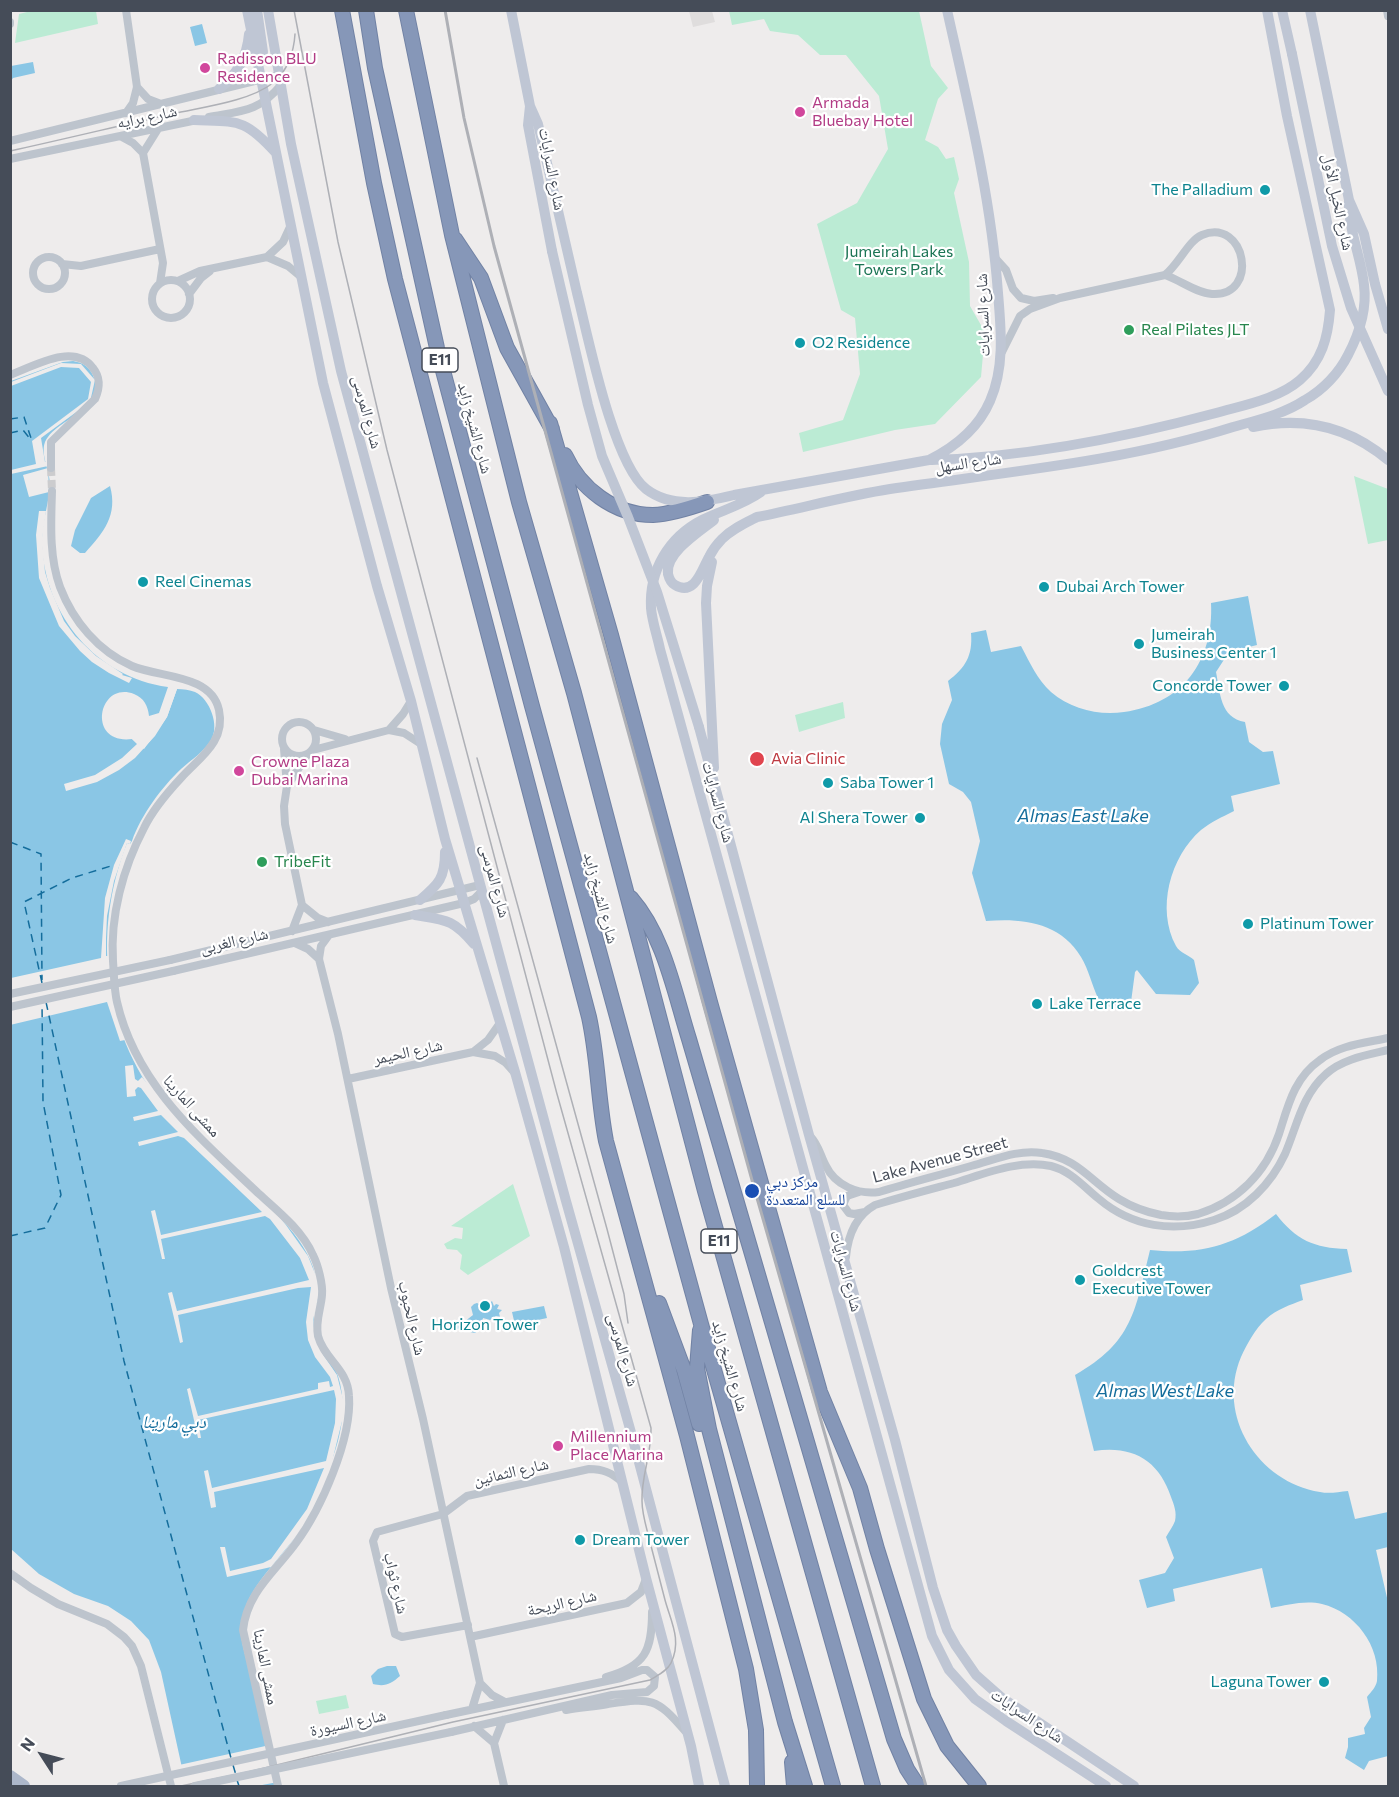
<!DOCTYPE html>
<meta charset="utf-8">
<style>
body{margin:0}
#map{position:relative;width:1399px;height:1797px;overflow:hidden;background:#eeecec;font-family:Commissioner,sans-serif}
canvas{display:block}
.frame{position:absolute;inset:0;border:12px solid #454c58;pointer-events:none}
.north{position:absolute;left:12px;top:1725px;width:60px;height:60px;-webkit-text-stroke:4px #fff;paint-order:stroke;rotate:306deg;font-size:16px;font-weight:700;line-height:24px;text-align:center;color:#454c58}
.north::after{content:'';display:block;margin:auto;width:21px;height:27px;background:#454c58;clip-path:polygon(50% 0,100% 100%,50% 72%,0 100%)}
</style>
<div id="map">
<canvas width="1399" height="1797"></canvas>
<div class="frame"></div>
<div class="north">N</div>
</div>
<script>
const g = document.querySelector('canvas').getContext('2d');
g.lineJoin = 'round';
function fillPath(path, color) { g.fillStyle = color; g.fill(path, 'evenodd'); }
function strokePath(path, color, width, dash) { g.strokeStyle = color; g.lineWidth = width; g.lineCap = dash ? 'butt' : 'round'; g.setLineDash(dash || []); g.stroke(path); }
function write(font, color, halo, rows, align = 'center') {
  g.font = font + ' Commissioner,"Noto Naskh Arabic",sans-serif'; g.lineWidth = 4.5; g.setLineDash([]); g.textBaseline = 'middle'; g.strokeStyle = halo; g.fillStyle = color; for (const [text, x, y, turn = 0] of rows) {
    g.save(); g.translate(x, y); g.rotate((+turn || 0) * Math.PI / 180); g.textAlign = isNaN(turn) ? turn : align; if (halo) g.strokeText(text, 0, 0); g.fillText(text, 0, 0); g.restore();
  }
}
const education = new Path2D(`
 M689 11H712L715 22 693 27Z`);
const green = new Path2D(`
 M35 10 96 11 98 24 15 43 19 14Z
 M729 11H919L931 66 948 88 938 99 925 140 938 147 946 159 954 157 959 179 954 193 969 262 970 306 985 332 981 377 935 424 895 430 803 452 799 433 843 420 860 374 855 318 841 310 817 224 857 203 888 149 879 96 846 55H820L798 35 770 31 764 19 732 25Z
 M1354 476 1388 489V540L1368 544Z
 M843 702 845 718 799 732 795 715Z
 M513 1184 530 1236 468 1275 460 1269 462 1255 457 1250 447 1249 444 1244 455 1238 462 1239 463 1228 451 1226Z
 M346 1695 349 1708 319 1714 316 1701Z`);
const water = new Path2D(`
 M202 24 207 43 195 46 190 27Z
 M33 62 35 73 13 78 11 81V66Z
 M73 361C91 364 95 376 97 392 93 398 89 405 83 410 71 420 52 427 45 442 40 455 51 473 50 487 48 507 41 526 42 546 46 616 96 677 168 687L159 713 149 716C148 706 144 698 134 694 98 680 86 745 132 739L144 749 167 717 177 689C183 689 190 690 195 692 210 699 220 726 211 740 204 752 191 760 181 769 162 787 141 815 132 841L130 844 127 843C91 934 103 1038 169 1113 187 1134 210 1152 231 1171 258 1196 301 1231 313 1267 315 1275 318 1285 318 1293 319 1298 316 1304 315 1308 313 1317 313 1326 315 1335 318 1352 333 1361 338 1376 352 1420 332 1464 313 1503 307 1514 303 1526 296 1536 275 1566 242 1591 241 1631 241 1645 248 1663 252 1678 260 1714 268 1750 276 1786H186L161 1672 149 1640 131 1621 108 1606 74 1594 39 1574 11 1549V381L63 362Z
 M110 486C118 515 104 532 85 553H80L71 546 75 530 91 498Z
 M1248 596 1257 645 1229 652 1216 672C1220 692 1220 718 1245 722L1249 742 1263 752 1273 751 1280 784 1231 796 1234 811C1222 817 1211 822 1201 830 1170 857 1156 909 1176 946 1180 953 1189 955 1194 960L1199 983 1190 995 1156 994 1137 970 1135 972 1131 1002C1121 1011 1108 1009 1099 1000 1092 986 1089 970 1081 957 1060 922 1022 918 986 921L972 873 980 841 971 802 963 792 949 784 940 744 942 724 952 700 948 681C965 668 973 656 971 633L986 630 991 652 1021 646C1030 663 1037 679 1051 692 1071 709 1099 716 1124 712 1183 704 1214 660 1211 603Z
 M1276 1214C1296 1240 1314 1248 1347 1249L1352 1272 1300 1285 1303 1300C1290 1305 1277 1309 1266 1319 1255 1329 1247 1344 1241 1357 1216 1416 1258 1482 1320 1492 1329 1494 1338 1492 1348 1491L1355 1519 1388 1512V1547L1376 1550 1388 1602V1756L1369 1761 1364 1770 1345 1758 1348 1747V1738L1365 1734 1364 1728 1371 1717 1367 1697C1371 1692 1376 1687 1377 1681 1381 1646 1355 1612 1322 1604 1305 1600 1287 1605 1271 1608L1262 1568 1173 1589 1175 1601 1147 1608 1139 1580 1165 1573 1174 1558 1166 1537C1169 1532 1173 1526 1175 1521 1177 1512 1174 1505 1171 1497 1159 1460 1132 1445 1094 1451L1075 1375C1133 1342 1135 1311 1150 1250 1201 1255 1235 1246 1276 1214Z
 M492 1301 494 1306 496 1304 499 1305 497 1309 502 1310 499 1313 500 1317 495 1316 497 1319 496 1322 493 1318 490 1320 483 1318 481 1328 475 1333 470 1332 463 1327 457 1329V1322H464L473 1315 471 1307 474 1304 477 1303 485 1307Z
 M544 1306 547 1318 515 1325 512 1312Z
 M387 1666H396L400 1676C391 1684 385 1687 373 1684L371 1676 378 1669Z`);
const pier = new Path2D(`
 M61 363 81 364 95 380 90 402 41 438 45 462H47L48 466 11 474V470L36 464 32 441 88 399 91 382 79 368 61 367 11 386V382Z
 M48 468 49 492 29 497 23 475Z
 M39 511H46L42 540 45 572 50 588 64 621 75 636 96 656 123 674 122 675 132 678 129 683 109 673 92 662 80 651 59 626 39 578 36 535Z
 M174 688 177 689 167 717 155 736 135 758 119 770 97 782 66 791 64 784 95 775 122 758 137 744 132 739 135 738 144 745 164 716Z
 M126 839 131 841 130 844 127 843 114 881 107 916 106 938V956H109L113 1001 125 1040 120 1041 107 1002 10 1025 11 978 101 958 105 898 114 865Z
 M133 1065 135 1079 138 1081 142 1077 176 1120 270 1206 286 1225 308 1256 318 1281 319 1294 313 1320 315 1337 324 1356 337 1375 343 1399V1417L331 1466 320 1497 298 1534 271 1567 227 1577 220 1547H225L230 1571 263 1563 271 1559 307 1509 324 1468 214 1492 216 1507 211 1508 204 1471 208 1470 212 1488 326 1461 335 1423 336 1399 334 1390 198 1420 201 1438H198L187 1389 190 1388 198 1416 318 1389V1383L329 1381 330 1387 333 1386 330 1377 315 1357 308 1340 306 1322 311 1287 298 1288 178 1315 183 1342 180 1343 168 1293 172 1292 177 1311 309 1280 300 1258 270 1219 265 1216 161 1239 165 1259H162L151 1211 155 1210 161 1235 262 1212 184 1138 178 1136 139 1146 138 1142 178 1132 161 1115 134 1121 133 1117 158 1111 141 1088 138 1087 135 1090 136 1096 127 1097 125 1066Z
 M270 1745 278 1782 257 1786H183L179 1765Z`);
const ferry = new Path2D(`
 M10 419 24 417 32 441
 M10 433 23 430 31 440
 M10 842 41 854 42 980
 M42 983 24 902 72 878 114 865
 M46 1002 124 1361 231 1758
 M10 1236 45 1228 61 1195 43 1102 42 1002
 M233 1765 236 1775
 M237 1780 239 1786`);
const streetTunnel = new Path2D(`
 M51 468 52 491`);
const street = new Path2D(`
 M126 10 137 87 133 103 126 113
 M1387 10 1388 16
 M10 22V24
 M137 87 148 99 161 104
 M209 117C241 111 259 112 281 85
 M122 137 133 143 143 153 163 263 160 283
 M10 141 279 75
 M143 153 158 129
 M10 159 197 120
 M267 257 288 266 300 276
 M33 273a16 16 0 1 1 32 0a16 16 0 1 1-32 0Z
 M996 259 1006 270 1013 289 1021 298 1034 301 1053 298
 M62 264 81 266 160 249
 M152 299a19 19 0 1 1 38 0a19 19 0 1 1-38 0Z
 M178 281 200 271 267 257 283 242 290 227
 M189 294 201 278 210 271
 M1002 352 1020 316 1030 309 1060 298 1165 275C1179 264 1188 241 1202 235 1246 217 1260 297 1212 294 1196 293 1180 280 1165 275
 M10 375C34 366 74 342 93 368 101 378 100 388 95 399L51 442V468
 M52 491C51 523 49 557 60 587 73 621 98 651 132 666 160 678 211 674 219 710 226 742 199 758 181 778 167 793 153 809 144 828 123 868 110 916 113 961 114 974 114 989 117 1002 136 1085 200 1138 258 1193 278 1211 302 1230 313 1255 318 1265 323 1284 322 1295 321 1309 315 1321 318 1336 324 1359 348 1369 349 1396 352 1439 321 1509 296 1543 275 1572 247 1592 243 1630L278 1786
 M282 739a17 17 0 1 1 34 0a17 17 0 1 1-34 0Z
 M314 730 345 739
 M389 730 403 714 411 701
 M284 749 287 786 284 806 285 824 302 905 292 931
 M313 750 389 730 404 733 421 744
 M288 785 307 755
 M302 905 318 918 328 922
 M329 935 321 946 319 959 338 1034 391 1288 423 1419 480 1683 472 1709
 M295 943 308 949 319 959
 M170 960 480 885
 M173 971 464 903 474 899 482 891
 M473 1052 488 1040 500 1023
 M348 1079 473 1052 495 1056 506 1063 514 1072
 M810 1136C819 1145 820 1155 826 1166 835 1185 858 1195 879 1192 909 1183 940 1175 971 1166 994 1160 1018 1149 1042 1153 1078 1158 1091 1182 1119 1199 1132 1207 1146 1212 1161 1215 1173 1217 1186 1217 1198 1214 1237 1202 1266 1173 1279 1134 1288 1106 1294 1078 1320 1060 1339 1045 1365 1043 1388 1038
 M859 1192 847 1196 843 1205 849 1213 854 1214 865 1212
 M846 1257C848 1235 855 1216 875 1205 901 1197 928 1190 954 1183 984 1174 1019 1159 1051 1166 1071 1171 1084 1187 1099 1199 1132 1227 1174 1233 1214 1220 1246 1210 1271 1184 1285 1154 1297 1126 1302 1095 1326 1074 1342 1059 1367 1055 1388 1050
 M10 1573 31 1588 58 1604 107 1624 124 1637 132 1646 141 1666 171 1786
 M468 1625 402 1637 395 1634 373 1541 377 1532 443 1514 467 1496 589 1469C603 1469 612 1473 622 1482
 M470 1637 627 1603 641 1592 646 1579
 M606 1677C646 1666 652 1650 652 1612
 M480 1683 492 1695 505 1702
 M566 1710C580 1707 594 1707 608 1704 651 1698 656 1697 685 1731
 M446 1715 621 1678 642 1670H647L655 1677 654 1686 647 1692 612 1695 451 1732
 M474 1726 494 1743 504 1786
 M494 1743 503 1720`);
const secondary = new Path2D(`
 M247 10 323 383 377 586 411 701 445 839 515 1072 564 1247 646 1578 691 1746 699 1786
 M257 10 263 52
 M268 10 291 144 341 371 566 1201 632 1436 725 1786
 M511 10 530 106 538 124C551 180 564 237 577 293 588 336 613 463 646 489 672 509 705 502 734 495L929 460C955 447 978 429 990 401 1005 367 1001 329 998 293 991 197 968 104 947 10
 M1282 10 1292 54
 M1310 10 1349 200 1364 234 1375 284 1388 329
 M219 89C237 75 247 58 249 34
 M530 106 528 125 552 251
 M194 120C239 122 244 118 276 153
 M1253 427C1304 416 1349 427 1388 460
 M932 460C1028 457 1123 438 1216 413 1244 405 1278 399 1300 380 1322 361 1328 337 1330 310L1287 116 1267 10
 M761 492C743 505 722 510 702 520 669 537 649 570 651 608 652 621 657 635 660 649L932 1636 949 1670 975 1699 1006 1721 1106 1786
 M714 520C700 531 665 553 668 574 669 578 671 583 675 585 695 597 702 569 709 557 712 551 717 544 722 539 732 529 745 523 757 517 802 508 846 496 890 489 1005 472 1122 462 1233 427 1258 420 1284 414 1305 400 1323 390 1339 373 1348 355 1359 334 1367 308 1364 285 1361 256 1348 230 1349 200
 M712 562 707 586 706 603 714 768
 M699 727 809 1135 895 1440 933 1588 947 1630 956 1646 976 1675 1002 1698 1134 1786
 M420 900C439 884 445 878 445 852
 M415 915C446 920 453 919 474 944`);
const primary = new Path2D(`
 M10 1776 24 1786`);
const highway = new Path2D(`
 M342 10 374 183 395 279 589 1017C598 1058 598 1100 606 1141L687 1436 746 1669 756 1730 757 1786
 M366 10 375 68 437 348 532 706 701 1324 833 1786
 M406 10 452 235 519 502 574 693 705 1191 873 1786
 M455 239 481 278 507 348 552 429
 M550 423 611 635 710 1002 820 1392 860 1488 877 1549 924 1699 947 1746 979 1786
 M565 455C580 488 614 515 653 515 672 514 690 508 707 502
 M631 898C664 936 674 991 689 1039L894 1739 907 1769 918 1786
 M659 1303 684 1370 699 1424
 M700 1330 697 1368 709 1429 785 1722 805 1786
 M792 1762 794 1786`);
const tram = new Path2D(`
 M10 151C65 139 118 126 172 114 202 107 248 102 273 83 287 72 294 52 295 34
 M477 758 607 1229 624 1294 628 1323
 M181 1786 248 1772 453 1722 650 1680C658 1675 667 1671 671 1663 682 1640 671 1622 665 1600 660 1581 655 1561 650 1542 647 1529 642 1515 642 1501 641 1476 652 1453 651 1428L557 1094 387 450 338 242 294 10`);
const rail = new Path2D(`
 M445 10 464 118 494 246 755 1191 926 1786`);
const streetBridge = new Path2D(`
 M10 994 170 960
 M10 1007 173 971
 M121 1786 446 1715
 M195 1786 451 1732`);
const secondaryBridge = new Path2D(`
 M1292 54 1332 246 1351 308 1388 391
 M552 251 588 405 602 456 628 517 657 592 699 727`);
const markers = [
 [205,68,6,"#d1479c"],
 [800,112,6,"#d1479c"],
 [1265,190,6,"#0f9aa8"],
 [1129,330,6,"#2e9e5b"],
 [800,343,6,"#0f9aa8"],
 [143,582,6,"#0f9aa8"],
 [1044,587,6,"#0f9aa8"],
 [1139,644,6,"#0f9aa8"],
 [1284,686,6,"#0f9aa8"],
 [757,759,8,"#e0444e"],
 [239,771,6,"#d1479c"],
 [828,783,6,"#0f9aa8"],
 [920,818,6,"#0f9aa8"],
 [262,862,6,"#2e9e5b"],
 [1248,924,6,"#0f9aa8"],
 [1037,1004,6,"#0f9aa8"],
 [752,1191,8,"#1a4fb4"],
 [1080,1280,6,"#0f9aa8"],
 [485,1306,6,"#0f9aa8"],
 [558,1446,6,"#d1479c"],
 [580,1540,6,"#0f9aa8"],
 [1324,1682,6,"#0f9aa8"]
];
const shields = [
 [440,360,36],
 [719,1241,36]
];
const shieldNames = [
 ["E11",440,360],
 ["E11",719,1241]
];
const hotelNames = [
 ["Radisson BLU",217,59],
 ["Residence",217,77],
 ["Armada",812,103],
 ["Bluebay Hotel",812,121],
 ["Crowne Plaza",251,762],
 ["Dubai Marina",251,780],
 ["Millennium",570,1437],
 ["Place Marina",570,1455]
];
const streetNames = [
 ["شارع برايه",147,117,-12],
 ["شارع السرايات",552,169,79],
 ["شارع الخيل الأول",1338,202,78],
 ["شارع السرايات",983,315,-92],
 ["شارع المرسى",367,412,75],
 ["شارع الشيخ زايد",475,428,75],
 ["شارع السهل",968,463,-8],
 ["شارع السرايات",718,802,75],
 ["شارع المرسى",495,881,75],
 ["شارع الشيخ زايد",601,898,75],
 ["شارع الغربى",234,941,-13],
 ["شارع الحيمر",408,1052,-12],
 ["ممشى المارينا",192,1106,48],
 ["Lake Avenue Street",940,1160,-15],
 ["شارع السرايات",846,1271,75],
 ["شارع الحبوب",412,1318,77],
 ["شارع المرسى",623,1350,74],
 ["شارع الشيخ زايد",730,1366,74],
 ["شارع الثمانين",511,1472,-13],
 ["شارع ثواب",396,1583,77],
 ["شارع الريحة",562,1603,-13],
 ["ممشى المارينا",266,1667,79],
 ["شارع السرايات",1027,1716,34],
 ["شارع السيورة",348,1723,-12]
];
const cultureNames = [
 ["The Palladium",1253,190,"right"],
 ["O2 Residence",812,343],
 ["Reel Cinemas",155,582],
 ["Dubai Arch Tower",1056,587],
 ["Jumeirah",1151,635],
 ["Business Center 1",1151,653],
 ["Concorde Tower",1272,686,"right"],
 ["Saba Tower 1",840,783],
 ["Al Shera Tower",908,818,"right"],
 ["Platinum Tower",1260,924],
 ["Lake Terrace",1049,1004],
 ["Goldcrest",1092,1271],
 ["Executive Tower",1092,1289],
 ["Horizon Tower",485,1325,"center"],
 ["Dream Tower",592,1540],
 ["Laguna Tower",1312,1682,"right"]
];
const parkNames = [
 ["Jumeirah Lakes",899,252],
 ["Towers Park",899,270]
];
const leisureNames = [
 ["Real Pilates JLT",1141,330],
 ["TribeFit",274,862]
];
const healthNames = [
 ["Avia Clinic",771,759]
];
const transitNames = [
 ["مركز دبي",766,1182],
 ["للسلع المتعددة",766,1200]
];
const waterNames = [
 ["Almas East Lake",1083,816],
 ["Almas West Lake",1165,1391],
 ["دبي مارينا",174,1422]
];
fillPath(education, '#dfdddd');
fillPath(green, '#bbebd4');
fillPath(water, '#8ac6e5');
fillPath(pier, '#eeecec');
strokePath(ferry, '#146d9c', 1.5, [8, 6]);
strokePath(streetTunnel, '#ccccce', 8, [8, 4]);
strokePath(highway, '#7182a4', 16);
strokePath(street, '#bdc4cd', 8);
strokePath(secondary, '#bfc6d4', 10);
strokePath(primary, '#acb7ca', 12);
strokePath(highway, '#8697b8', 14);
strokePath(tram, '#aeb0b6', 1.5);
strokePath(rail, '#aeb0b6', 3);
strokePath(streetBridge, '#bdc4cd', 8);
strokePath(secondaryBridge, '#bfc6d4', 10);
for (const [x, y, r, color] of markers) { const dot = new Path2D(); dot.arc(x, y, r, 0, 2 * Math.PI); g.fillStyle = color; g.fill(dot); strokePath(dot, '#fff', 2); }
for (const [x, y, w] of shields) { const box = new Path2D(); box.roundRect(x - w / 2, y - 12, w, 24, 4.5); g.fillStyle = '#fff'; g.fill(box); strokePath(box, '#454c58', 1.5); }
write('bold 15px', '#454c58', null, shieldNames);
write('16px', '#b23c85', '#fff', hotelNames, 'left');
write('16px', '#454c58', '#fff', streetNames);
write('16px', '#0d838f', '#fff', cultureNames, 'left');
write('16px', '#1b7454', '#fff', parkNames);
write('16px', '#27864d', '#fff', leisureNames, 'left');
write('16px', '#be3a42', '#fff', healthNames, 'left');
write('16px', '#164399', '#fff', transitNames, 'left');
write('italic 18px', '#146d9c', '#fff', waterNames);
</script>
